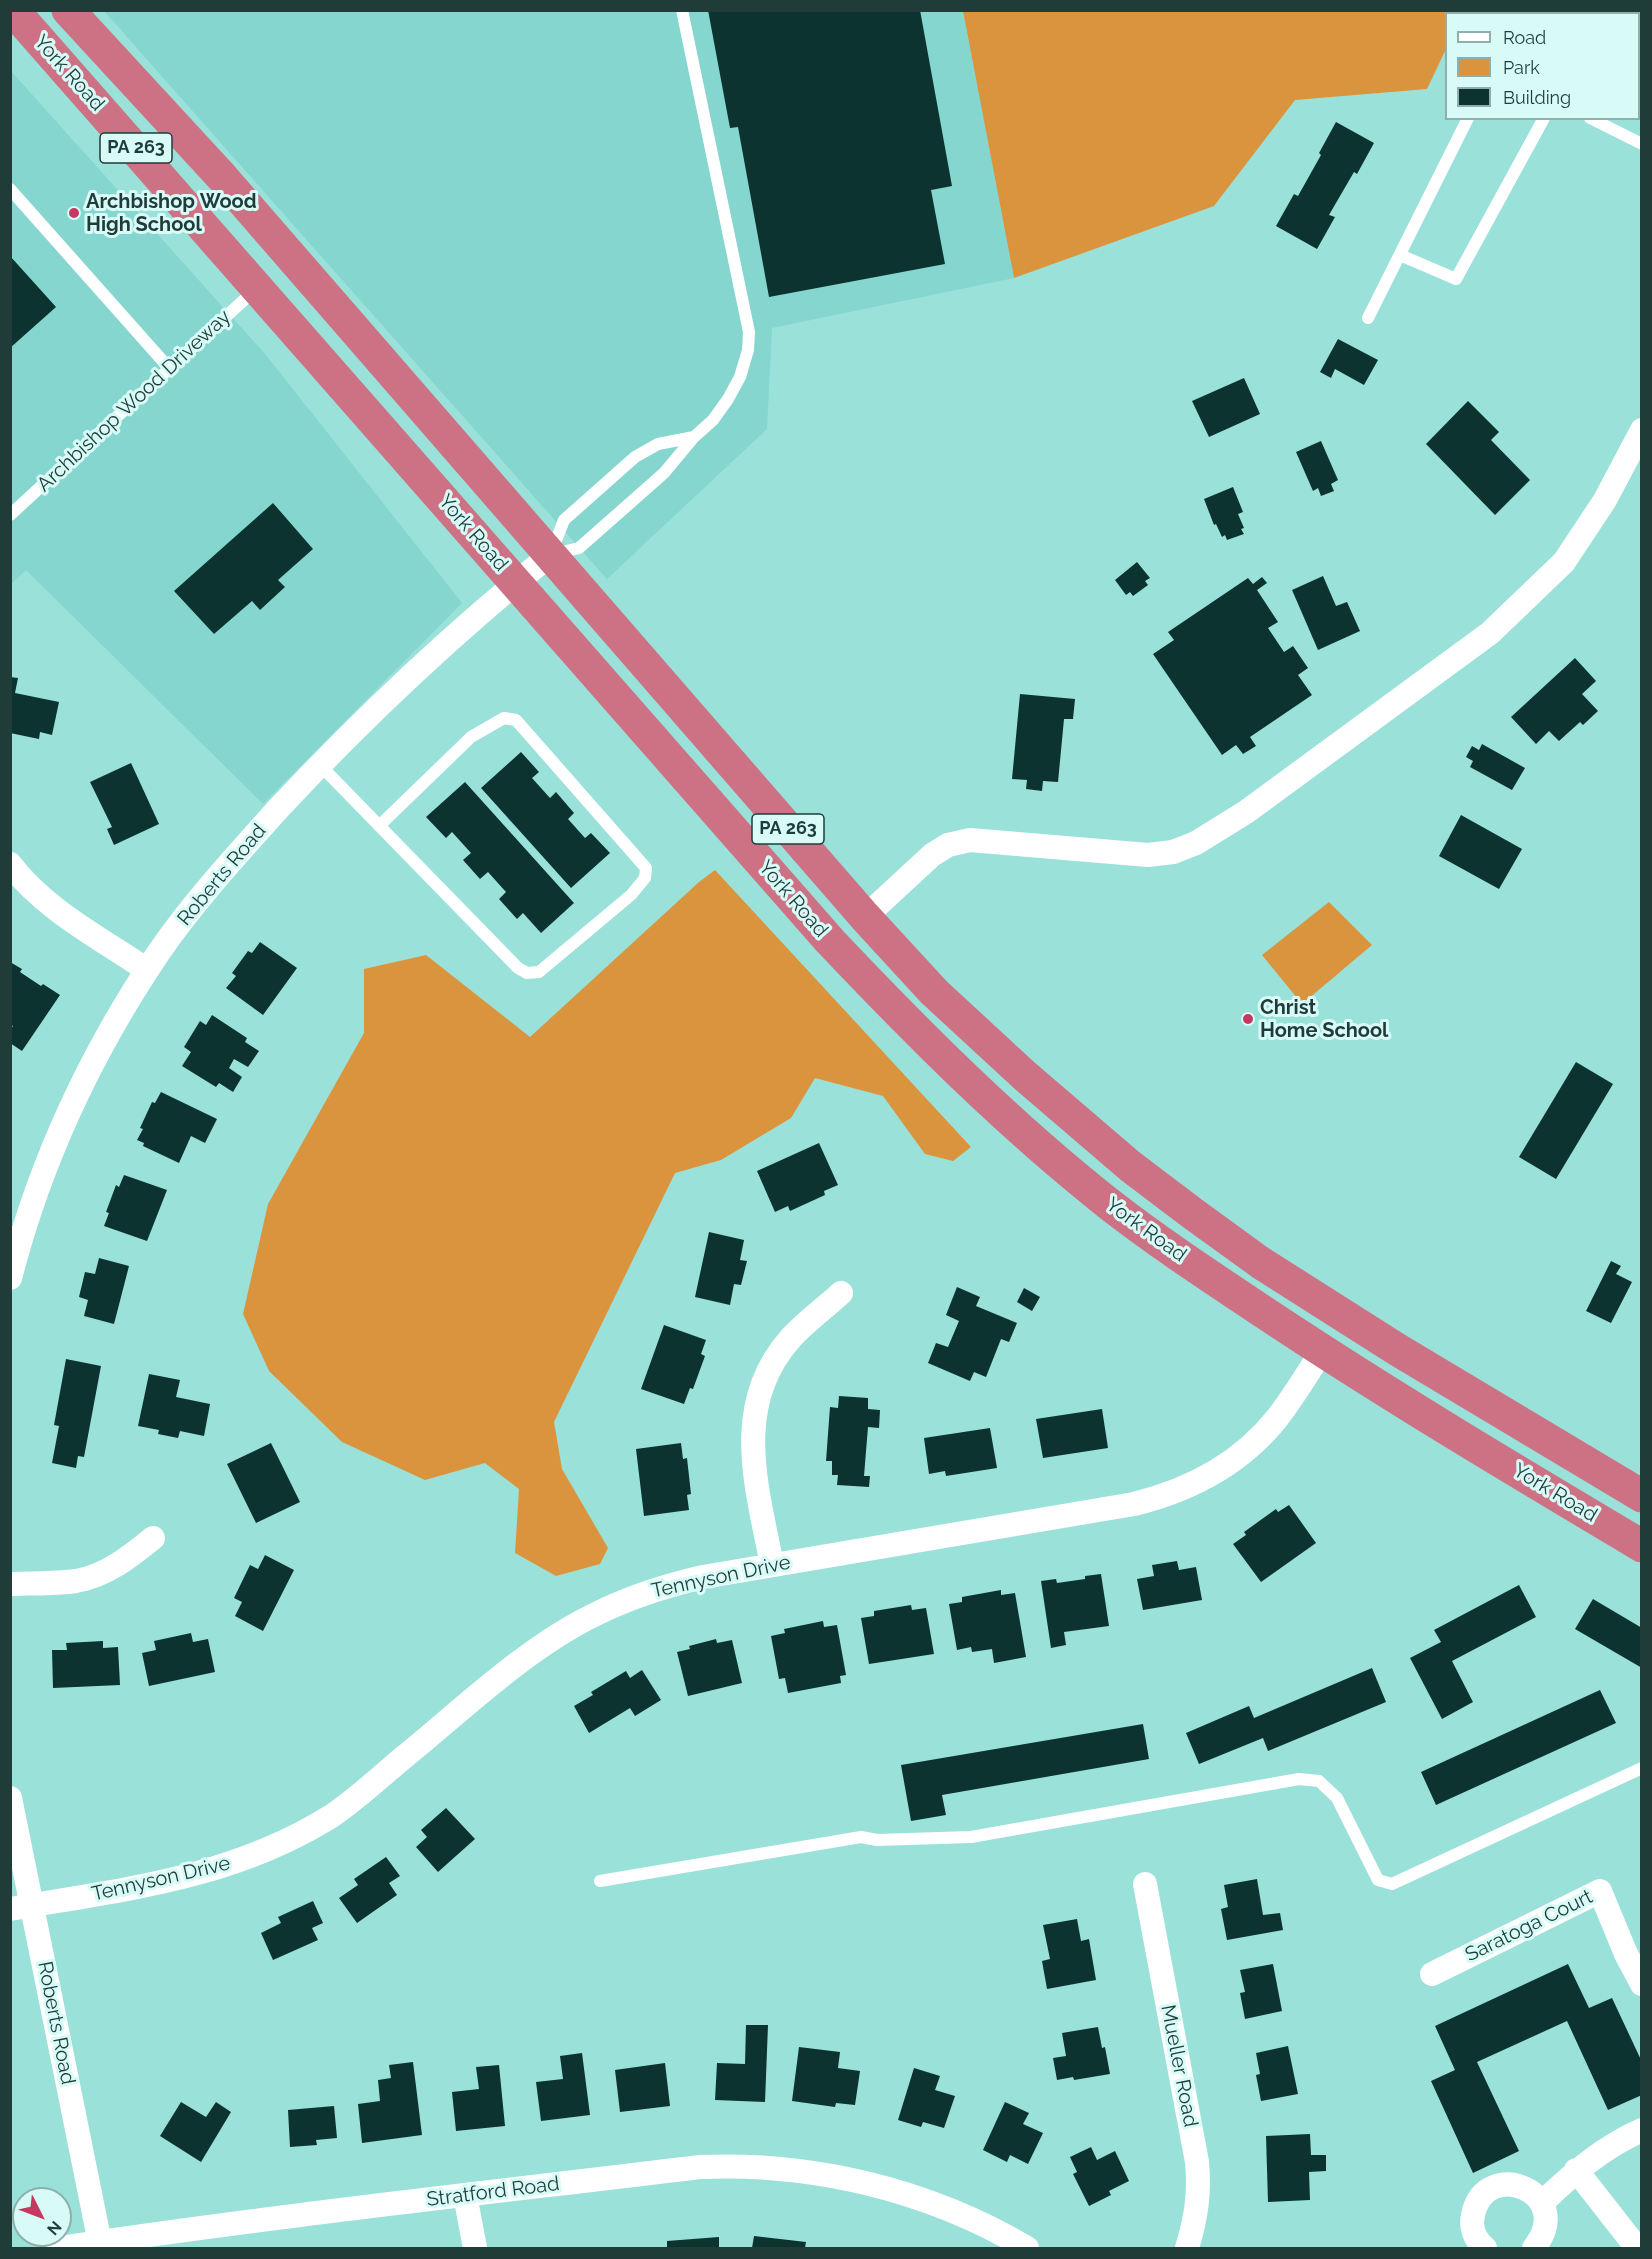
<!DOCTYPE html>
<style>
body{margin:0}
#map{position:relative;width:1652px;height:2259px;overflow:hidden;background:#9ae1da;font-family:Raleway,sans-serif}
canvas{display:block}
.frame{position:absolute;inset:0;border:12px solid #1f3c39;pointer-events:none}
.legend{position:absolute;left:1445px;top:12px;width:195px;height:108px;box-sizing:border-box;background:#d8fbf7;border:2px solid #8eafab;margin:0;padding:8px 10px;list-style:none;font-size:18px;color:#1f3c39}
.legend li{display:flex;align-items:center;gap:12px;height:30px}
.legend b{width:30px;border:2px solid #8eafab}
.north{position:absolute;left:12px;top:2187px;width:60px;height:60px;box-sizing:border-box;background:#d8fbf7;border:2px solid #8eafab;border-radius:50%;rotate:132deg;font-size:16px;font-weight:700;line-height:24px;text-align:center;color:#1f3c39}
.north::after{content:'';display:block;margin:auto;width:21px;height:27px;background:#c63861;clip-path:polygon(50% 0,100% 100%,50% 72%,0 100%)}
</style>
<div id="map">
<canvas width="1652" height="2259"></canvas>
<div class="frame"></div>
<ul class="legend">
<li><b style="height:8px;background:#fff"></b>Road</li>
<li><b style="height:16px;background:#db943e"></b>Park</li>
<li><b style="height:16px;background:#0c3330"></b>Building</li>
</ul>
<div class="north">N</div>
</div>
<script>
const g = document.querySelector('canvas').getContext('2d');
g.lineJoin = 'round';
function fillPath(path, color) { g.fillStyle = color; g.fill(path, 'evenodd'); }
function strokePath(path, color, width, dash) { g.strokeStyle = color; g.lineWidth = width; g.lineCap = dash ? 'butt' : 'round'; g.setLineDash(dash || []); g.stroke(path); }
function write(font, color, halo, rows, align = 'center') {
  g.font = font + ' Raleway,sans-serif'; g.lineWidth = 6; g.setLineDash([]); g.textBaseline = 'middle'; g.strokeStyle = halo; g.fillStyle = color; for (const [text, x, y, turn = 0] of rows) {
    g.save(); g.translate(x, y); g.rotate((+turn || 0) * Math.PI / 180); g.textAlign = isNaN(turn) ? turn : align; if (halo) g.strokeText(text, 0, 0); g.fillText(text, 0, 0); g.restore();
  }
}
const built = new Path2D(`
 M104 11H963L1014 278 772 328 767 429 607 579Z
 M10 70 266 355 462 603 263 804 26 570 11 584Z`);
const green = new Path2D(`
 M963 11V10L1465 11 1464 13 1446 14V49L1427 89 1295 100 1214 206 1014 278Z
 M715 870 971 1147 953 1161 925 1154 883 1096 815 1078 791 1118 721 1160 675 1173 554 1422 562 1469 608 1548 600 1564 556 1576 515 1553 519 1489 485 1463 425 1480 342 1442 269 1371 243 1314 268 1204 364 1033V969L426 955 530 1037 699 882Z
 M1329 902 1372 945 1302 1004 1262 955Z`);
const building = new Path2D(`
 M708 10H920L952 186 931 190 945 264 769 297 738 127 730 128Z
 M1336 122 1374 143 1357 174 1354 172 1329 215 1335 217 1317 249 1276 226 1294 194 1298 196 1321 155 1319 153Z
 M10 256 56 307 10 348Z
 M1338 339 1378 360 1364 385 1335 369 1331 378 1320 372Z
 M1244 378 1260 414 1209 437 1192 401Z
 M1468 401 1499 432 1491 440 1530 480 1495 515 1426 444Z
 M1321 441 1338 480 1331 484 1334 491 1321 496 1318 488 1313 491 1296 452Z
 M1233 487 1243 512 1238 514 1244 528 1241 529 1244 534 1227 540 1225 535 1222 537 1216 524 1214 525 1204 499Z
 M273 503 313 549 278 580 285 587 260 610 252 601 214 634 174 591Z
 M1137 562 1150 578 1145 581 1148 585 1133 596 1130 592 1126 595 1115 580Z
 M1323 576 1336 606 1347 602 1360 631 1318 650 1292 590Z
 M1262 577 1267 583 1257 590 1278 622 1268 628 1284 652 1293 646 1308 668 1298 675 1312 695 1250 737 1256 746 1243 754 1236 745 1222 755 1153 654 1174 640 1168 632 1248 578 1253 584Z
 M1575 658 1596 681 1582 694 1598 711 1583 725 1580 722 1559 741 1549 731 1536 744 1511 717Z
 M10 677 18 678 15 693 59 702 52 735 40 732 39 739 10 733Z
 M1020 694 1075 699 1073 719H1064L1058 782 1043 781 1042 791 1026 789 1027 780 1012 779Z
 M1482 744 1525 768 1512 790 1470 767 1473 761 1466 757 1472 746 1479 750Z
 M521 752 539 772 532 778 550 798 556 792 574 813 568 819 585 838 591 833 610 853 571 888 481 788Z
 M131 763 159 824 114 845 107 829 112 827 90 782Z
 M465 782 574 903 541 933 523 913 517 919 499 899 506 892 488 872 480 879 463 860 471 853 452 832 446 838 426 817Z
 M1461 815 1522 849 1499 889 1439 856Z
 M260 942 297 968 263 1015 226 988 236 976 232 973 248 951 252 953Z
 M10 962 22 969 20 972 41 986 43 984 60 995 22 1051 10 1043V1030L13 1026 10 1025Z
 M212 1015 247 1038 245 1042 259 1051 248 1067 234 1059 229 1068 242 1077 233 1092 219 1083 216 1087 182 1066 191 1052 184 1047 200 1021 206 1025Z
 M1576 1062 1613 1084 1556 1179 1519 1157Z
 M161 1092 217 1119 205 1143 191 1136 179 1163 143 1146 144 1143 137 1140 143 1129 140 1128 152 1102 155 1103Z
 M819 1143 838 1185 824 1191 825 1195 790 1211 788 1206 775 1212 757 1171Z
 M124 1175 167 1190 147 1241 104 1226 109 1213 106 1212 116 1185 119 1187Z
 M709 1232 744 1240 740 1260 747 1261 741 1285 734 1284 730 1305 695 1297Z
 M99 1258 129 1266 114 1324 84 1316 88 1300 79 1297 85 1272 95 1274Z
 M1611 1261 1621 1266 1616 1274 1632 1282 1611 1323 1586 1311Z
 M957 1287 980 1297 976 1306 1017 1323 1009 1342 1001 1339 986 1377 974 1372 970 1381 928 1363 936 1343 948 1347 959 1321 946 1315Z
 M1024 1288 1040 1297 1032 1311 1017 1302Z
 M664 1325 706 1340 701 1354 705 1356 693 1389 690 1388 684 1404 641 1389Z
 M66 1359 101 1366 84 1457 78 1456 76 1468 52 1463 59 1426 54 1425Z
 M149 1374 180 1380 176 1397 210 1404 204 1436 180 1431 178 1438 158 1434 159 1430 138 1426Z
 M839 1396 868 1398V1409L880 1410 879 1428 868 1427 864 1476H870L869 1487 837 1485 838 1475H832V1461H826L830 1407 838 1408Z
 M1102 1409 1108 1448 1043 1458 1036 1419Z
 M990 1428 997 1468 946 1476 945 1471 929 1474 924 1438Z
 M271 1443 300 1502 256 1523 227 1464Z
 M681 1443 683 1459 687 1458 691 1494 687 1495 689 1510 644 1516 636 1449Z
 M1289 1505 1316 1543 1261 1582 1233 1544 1246 1535 1244 1532 1276 1509 1278 1512Z
 M265 1555 294 1570 263 1631 235 1616 242 1602 234 1598 250 1565 258 1569Z
 M1177 1561 1179 1570 1196 1567 1202 1600 1143 1610 1137 1579 1154 1576 1152 1565Z
 M1101 1574 1109 1626 1064 1632 1066 1645 1051 1648 1041 1581 1056 1579 1057 1583 1085 1579V1576Z
 M1519 1585 1536 1617 1452 1661 1473 1702 1442 1719 1410 1658 1441 1642 1434 1630Z
 M1001 1590V1595L1015 1593 1026 1657 994 1663 992 1649 972 1652 971 1647 957 1650 949 1604 962 1602V1597Z
 M1593 1599 1642 1628V1668L1575 1629Z
 M911 1605 912 1610 926 1608 934 1654 869 1664 861 1618 874 1616V1611Z
 M823 1621 824 1627 837 1625 846 1675 840 1676 841 1683 788 1693 785 1678 779 1679 771 1636 785 1633 784 1629Z
 M191 1633 193 1642 208 1639 215 1672 149 1686 142 1653 156 1650 154 1641Z
 M716 1639 717 1643 732 1640 742 1683 688 1696 677 1652 690 1649 689 1646Z
 M103 1641V1648L118 1647 120 1685 53 1688 52 1650H67L66 1643Z
 M1372 1668 1386 1702 1268 1751 1263 1738 1199 1764 1186 1733 1249 1706 1254 1718Z
 M642 1670 661 1700 635 1716 630 1708 589 1733 574 1706 593 1695 591 1692 626 1671 630 1678Z
 M1600 1690 1616 1723 1436 1805 1421 1772Z
 M1143 1724 1149 1759 942 1795 946 1815 911 1821 901 1765Z
 M446 1808 475 1839 438 1872 416 1847 427 1837 421 1830Z
 M386 1857 400 1876 389 1883 397 1895 357 1923 339 1898 358 1885 354 1879Z
 M1257 1879 1263 1915 1280 1913 1283 1930 1227 1940 1221 1909 1228 1907 1224 1885Z
 M313 1901 323 1923 312 1928 318 1940 273 1960 261 1933 281 1923 278 1917Z
 M1077 1919 1081 1941 1089 1939 1096 1980 1047 1989 1042 1961 1050 1959 1043 1925Z
 M1273 1964 1282 2011 1245 2019 1240 1993 1245 1992 1240 1970Z
 M1568 1964 1589 2008 1612 1998 1642 2062V2095L1608 2110 1567 2021 1477 2062 1519 2151 1473 2173 1431 2081 1455 2070 1435 2026Z
 M746 2025H768L765 2102 715 2100 717 2063 745 2064Z
 M1098 2027 1102 2048 1105 2047 1110 2074 1074 2080 1073 2077 1057 2080 1053 2058 1066 2056 1062 2033Z
 M1288 2046 1298 2094 1261 2101 1256 2075 1260 2074 1256 2053Z
 M799 2047 840 2052 838 2068 860 2071 855 2105 836 2103 835 2107 792 2101Z
 M582 2053 590 2115 541 2121 536 2082 563 2079 560 2056Z
 M413 2062 422 2135 362 2143 358 2104 380 2101 378 2080 391 2078 389 2065Z
 M665 2063 670 2106 620 2112 615 2070Z
 M499 2065 505 2126 456 2131 452 2092 479 2089 476 2067Z
 M914 2068 940 2076 935 2090 955 2096 944 2128 923 2122 921 2127 898 2120Z
 M181 2102 206 2117 216 2102 231 2112 201 2162 160 2136Z
 M1005 2102 1029 2113 1023 2124 1043 2133 1028 2164 1010 2155 1007 2162 983 2150Z
 M334 2106 337 2138 316 2140 317 2145 290 2147 288 2110Z
 M1310 2134 1311 2155H1326V2171L1309 2172 1310 2200 1268 2202 1266 2136Z
 M1091 2147 1097 2160 1115 2151 1129 2181 1109 2191 1111 2195 1089 2206 1073 2174 1077 2172 1070 2157Z
 M754 2236 806 2242 805 2248H752Z
 M719 2237V2248H667V2241Z`);
const lane = new Path2D(`
 M1535 10 1541 14
 M1522 14 1524 10
 M1638 62 1642 63
 M1590 118 1642 144
 M10 189 169 368
 M1400 255 1456 279 1544 118
 M1368 318 1468 118
 M10 515 257 288
 M552 551 564 520 635 457 658 444 694 437
 M554 554 579 548 664 473 694 437 713 420 728 399 740 377 748 350 749 332 682 10
 M320 765 518 968 527 973 539 972 631 895 645 878 646 868 516 720 504 718 471 737 379 826
 M600 1881 861 1837 877 1840 971 1837 1299 1779 1319 1781 1337 1798 1378 1880 1392 1884 1642 1768`);
const street = new Path2D(`
 M10 864C45 910 100 938 147 970
 M865 917 932 855 948 845 970 840 1148 855 1173 852 1196 843 1246 812 1490 633 1564 562 1605 500 1642 430
 M10 1278C40 1162 92 1051 159 952 194 901 236 856 277 810 362 719 453 633 550 555
 M772 1565C757 1487 731 1406 790 1339 805 1322 825 1308 841 1293
 M10 1584C32 1583 55 1584 76 1581 106 1576 131 1556 153 1538
 M10 1798 101 2248
 M1145 1884 1197 2162C1200 2194 1196 2218 1187 2248
 M10 1909C124 1889 230 1879 330 1817 356 1800 380 1777 404 1757 462 1710 525 1649 592 1616 627 1598 664 1586 703 1577L1134 1504C1191 1490 1241 1464 1278 1417 1294 1396 1308 1373 1322 1351
 M1432 1974 1600 1891 1626 1954 1642 1984
 M1576 2170 1637 2248
 M465 2195 475 2248
 M1542 2203C1572 2174 1603 2147 1642 2130
 M59 2248C272 2216 486 2193 700 2167 813 2162 929 2190 1027 2248
 M1485 2248C1475 2240 1470 2228 1473 2215 1485 2155 1578 2193 1534 2248`);
const highway = new Path2D(`
 M13 10 830 941C918 1034 1008 1124 1109 1204 1159 1243 1214 1279 1268 1315 1390 1396 1516 1471 1642 1546
 M68 10 222 177 865 917 934 992 1025 1076 1130 1166 1192 1213 1261 1263 1398 1350 1642 1496`);
const markers = [
 [74,213,6,"#c63861"],
 [1248,1019,6,"#c63861"]
];
const shields = [
 [136,148,72],
 [788,829,72]
];
const shieldNames = [
 ["PA 263",136,148],
 ["PA 263",788,829]
];
const streetNames = [
 ["York Road",69,73,48],
 ["Archbishop Wood Driveway",134,401,-43],
 ["York Road",473,533,49],
 ["Roberts Road",222,875,-50],
 ["York Road",793,899,49],
 ["York Road",1146,1230,36],
 ["York Road",1555,1493,31],
 ["Tennyson Drive",721,1577,-12],
 ["Tennyson Drive",161,1879,-13],
 ["Saratoga Court",1529,1926,-26],
 ["Roberts Road",56,2023,79],
 ["Mueller Road",1179,2066,79],
 ["Stratford Road",493,2192,-7]
];
const poiNames = [
 ["Archbishop Wood",86,202],
 ["High School",86,225],
 ["Christ",1260,1008],
 ["Home School",1260,1031]
];
fillPath(built, '#84d6ce');
fillPath(green, '#db943e');
fillPath(building, '#0c3330');
strokePath(lane, '#fff', 12);
strokePath(street, '#fff', 24);
strokePath(highway, '#cc7284', 33);
for (const [x, y, r, color] of markers) { const dot = new Path2D(); dot.arc(x, y, r, 0, 2 * Math.PI); g.fillStyle = color; g.fill(dot); strokePath(dot, '#d8fbf7', 2); }
for (const [x, y, w] of shields) { const box = new Path2D(); box.roundRect(x - w / 2, y - 15, w, 30, 4.5); g.fillStyle = '#d8fbf7'; g.fill(box); strokePath(box, '#1f3c39', 1.5); }
write('bold 18px', '#1f3c39', null, shieldNames);
write('20px', '#1f3c39', '#d8fbf7', streetNames);
write('bold 20px', '#1f3c39', '#d8fbf7', poiNames, 'left');
</script>
